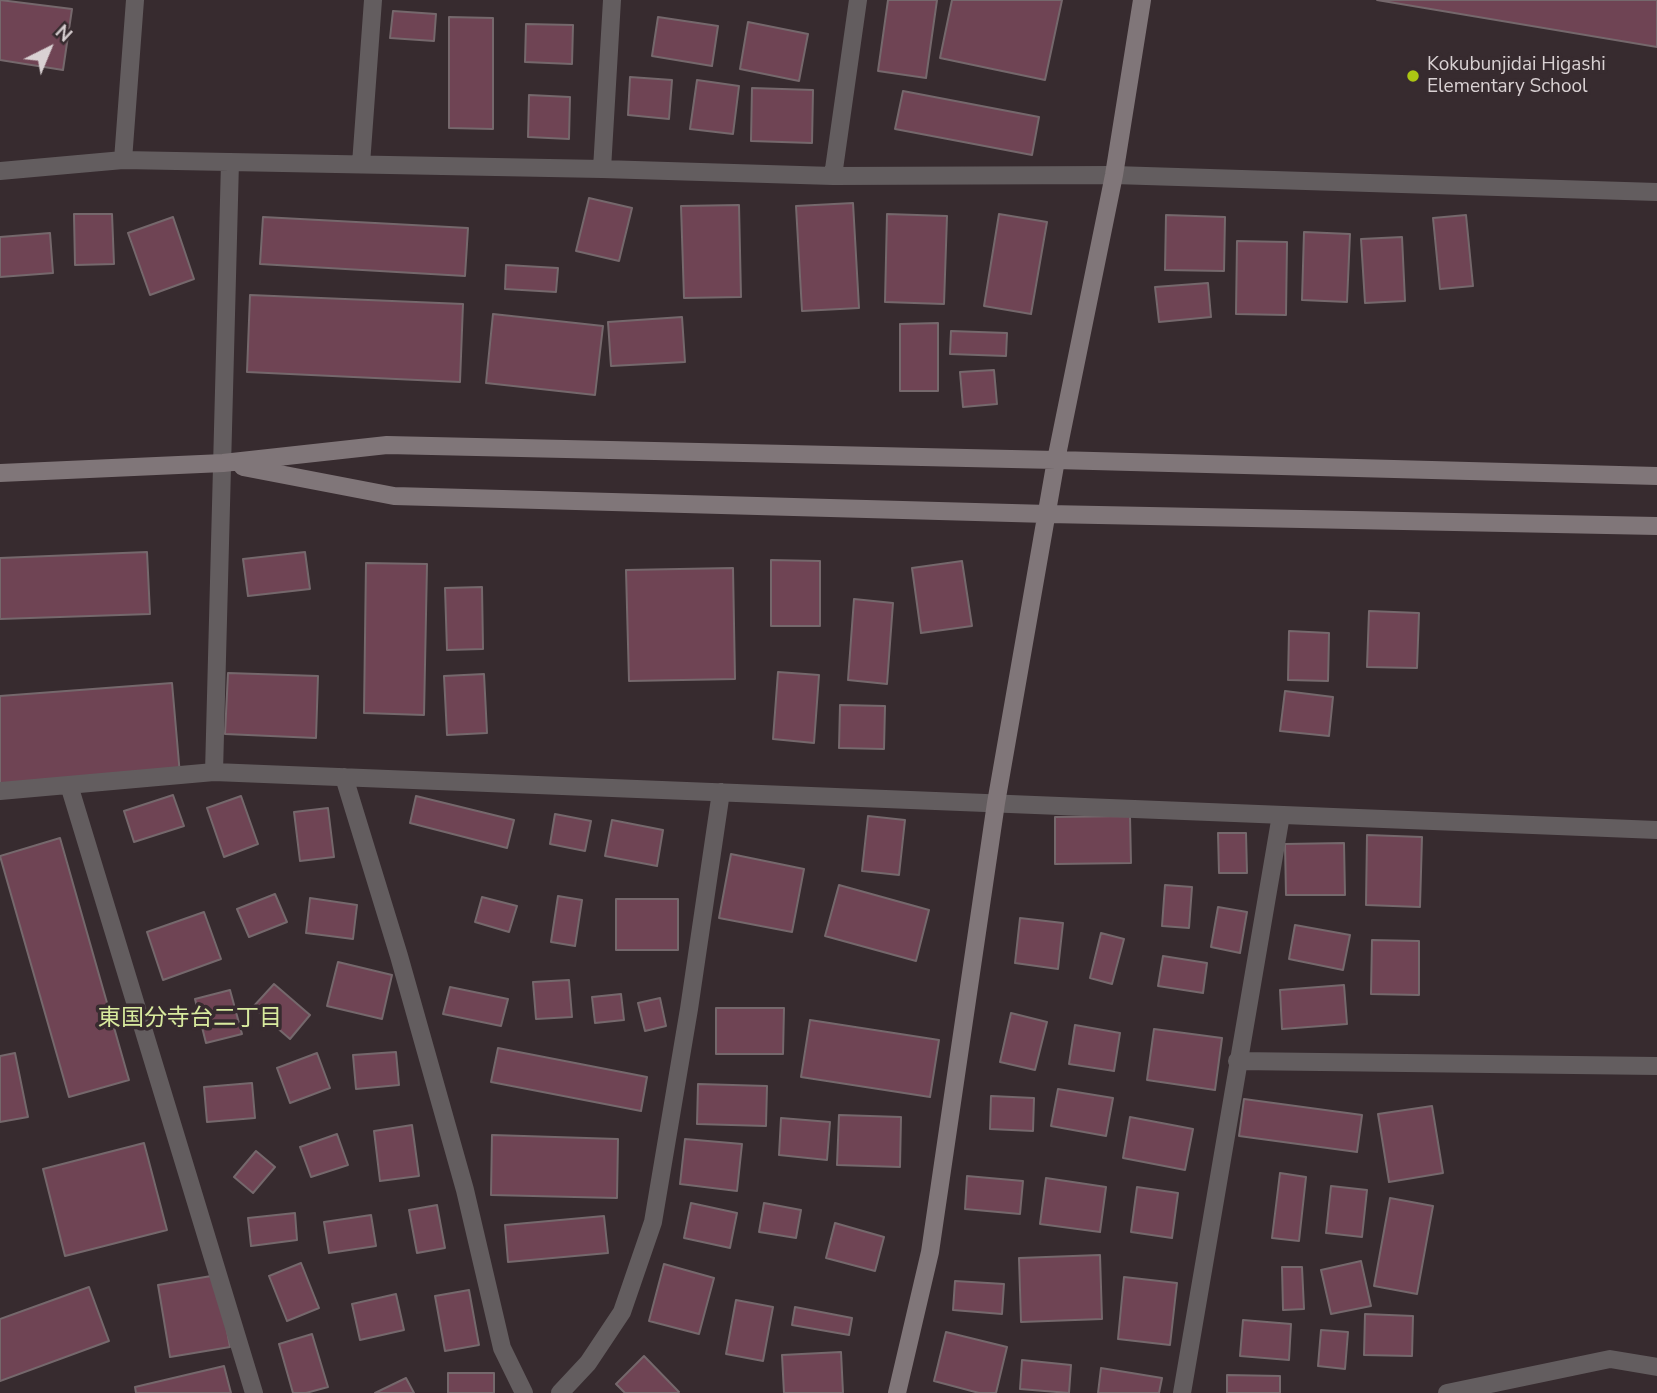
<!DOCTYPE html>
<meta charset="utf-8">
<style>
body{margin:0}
#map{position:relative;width:1657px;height:1393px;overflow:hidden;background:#372b2f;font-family:"Nunito Sans",sans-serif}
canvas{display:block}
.north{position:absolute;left:14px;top:14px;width:70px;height:70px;-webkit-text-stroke:5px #372b2f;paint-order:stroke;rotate:43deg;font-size:19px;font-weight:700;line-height:28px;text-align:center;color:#d9d1d3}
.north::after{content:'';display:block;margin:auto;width:24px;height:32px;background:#d9d1d3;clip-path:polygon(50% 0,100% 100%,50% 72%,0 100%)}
</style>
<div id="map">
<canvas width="1657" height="1393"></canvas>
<div class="north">N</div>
</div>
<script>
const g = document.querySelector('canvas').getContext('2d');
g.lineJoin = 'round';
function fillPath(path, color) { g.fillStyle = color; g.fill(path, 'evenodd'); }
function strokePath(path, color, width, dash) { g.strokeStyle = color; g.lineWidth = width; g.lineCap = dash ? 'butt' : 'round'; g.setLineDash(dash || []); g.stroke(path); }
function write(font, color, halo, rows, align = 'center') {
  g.font = font + ' "Nunito Sans","Noto Sans JP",sans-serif'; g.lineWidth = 7; g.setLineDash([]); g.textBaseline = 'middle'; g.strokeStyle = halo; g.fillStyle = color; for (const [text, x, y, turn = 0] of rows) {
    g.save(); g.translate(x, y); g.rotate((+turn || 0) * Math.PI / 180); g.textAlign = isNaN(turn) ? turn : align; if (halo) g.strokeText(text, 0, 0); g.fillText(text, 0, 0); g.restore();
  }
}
const building = new Path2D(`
 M0 0 72 9 63 70 0 60Z
 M888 0H937L926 78 878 71Z
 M952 0H1062L1045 80 940 58Z
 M1377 0H1657V47Z
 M393 11 436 14 434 41 390 38Z
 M449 17 493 18V129L449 128Z
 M658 17 718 26 712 66 652 56Z
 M748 22 808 34 799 81 740 69Z
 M526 24 573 25 572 64 525 62Z
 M630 77 672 80 669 119 628 115Z
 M697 80 739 86 733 134 690 129Z
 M752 88 813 90 812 143 751 141Z
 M903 91 1039 117 1032 155 895 129Z
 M529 95 570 97 569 139 528 137Z
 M589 198 632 208 619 261 576 251Z
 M853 203 859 308 802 311 796 206Z
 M739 205 741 297 684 298 681 206Z
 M74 214H112L114 264 75 265Z
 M887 214 947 216 944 304 885 302Z
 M999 214 1047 222 1031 314 984 306Z
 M1166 215 1225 217 1224 271 1165 270Z
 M1466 215 1473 286 1440 289 1433 218Z
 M173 217 194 279 150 295 128 233Z
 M263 217 468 228 465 276 260 264Z
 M1304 232 1350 234 1347 302 1302 300Z
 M50 233 53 273 0 277V237Z
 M1402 237 1405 301 1365 303 1361 239Z
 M1237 241 1287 242 1286 315 1236 314Z
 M506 265 558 268 556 292 505 289Z
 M1208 283 1211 317 1159 322 1155 287Z
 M250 295 463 304 460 382 247 372Z
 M493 314 603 326 595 395 486 383Z
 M682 317 685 362 611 366 608 322Z
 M938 323V391H900V324Z
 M951 331 1007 333 1006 356 950 354Z
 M994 370 997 404 963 407 960 372Z
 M147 552 150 614 0 619V558Z
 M305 552 310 589 248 596 243 559Z
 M771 560 820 561V626H771Z
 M962 561 972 626 921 633 912 568Z
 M366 563 427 564 424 715 364 713Z
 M733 568 735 679 629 681 626 570Z
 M482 587 483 649 447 650 445 588Z
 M854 599 893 603 887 684 848 680Z
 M1369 611 1419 613 1417 668 1367 667Z
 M1289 631 1329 633 1328 681 1288 680Z
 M778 672 819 675 814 743 773 739Z
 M228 673 318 676 316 738 225 734Z
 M484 674 487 733 447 735 444 676Z
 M172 683 180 775 0 789V696Z
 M1285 691 1333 697 1329 736 1280 731Z
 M840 705 885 706 884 749 839 748Z
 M173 795 184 826 134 842 124 811Z
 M241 796 258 844 224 857 207 808Z
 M416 796 514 820 507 848 410 823Z
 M328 808 334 857 300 861 294 812Z
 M555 814 591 821 585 851 550 844Z
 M868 816 905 820 899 875 862 871Z
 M1130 816 1131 863 1055 864V817Z
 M612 820 663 830 657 866 605 856Z
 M1218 833H1246L1247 873H1219Z
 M1367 835 1422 837 1420 907 1366 905Z
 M60 838 129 1080 69 1097 0 856Z
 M1344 843 1345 895H1286L1285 844Z
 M731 854 804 869 792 932 719 918Z
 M839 885 929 910 916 961 825 936Z
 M1165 885 1192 887 1189 928 1162 926Z
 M275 894 287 922 249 937 237 909Z
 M558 896 582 900 575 946 551 942Z
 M482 897 517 906 509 932 475 922Z
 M310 898 357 905 353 939 306 933Z
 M616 899H678V950H616Z
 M1218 907 1247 912 1240 953 1211 947Z
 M204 912 221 959 163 980 147 932Z
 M1020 918 1063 923 1058 969 1015 963Z
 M1295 925 1350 935 1343 970 1289 959Z
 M1101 933 1124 939 1112 984 1090 978Z
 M1372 940 1419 941V995L1371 994Z
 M1163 956 1207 963 1203 993 1158 986Z
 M338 962 392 975 382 1019 327 1006Z
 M569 980 572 1017 536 1019 533 982Z
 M274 984 310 1015 290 1039 253 1007Z
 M1344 985 1347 1024 1282 1029 1280 990Z
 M450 987 508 999 501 1026 443 1014Z
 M230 990 242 1034 206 1043 195 999Z
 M621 994 624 1020 595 1023 592 997Z
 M660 998 666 1026 645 1031 638 1003Z
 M716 1008H784L783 1054H716Z
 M1011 1013 1047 1022 1035 1070 1000 1062Z
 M810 1020 939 1040 930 1097 801 1077Z
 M1075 1025 1120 1033 1114 1071 1069 1064Z
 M1154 1029 1222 1038 1215 1090 1147 1080Z
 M498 1048 647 1077 641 1111 491 1082Z
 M396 1052 399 1085 356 1089 353 1055Z
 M15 1053 28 1117 0 1122V1056Z
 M317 1053 330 1088 290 1103 277 1068Z
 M252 1083 255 1118 207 1122 204 1087Z
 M698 1084 767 1086 766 1126 697 1124Z
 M1058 1089 1113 1098 1106 1136 1051 1126Z
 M991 1096 1034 1098 1033 1131 990 1129Z
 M1244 1099 1362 1115 1357 1152 1239 1136Z
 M1432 1106 1443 1173 1389 1182 1378 1114Z
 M839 1115 901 1117 900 1167 837 1165Z
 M1130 1117 1193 1129 1185 1170 1123 1158Z
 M781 1118 830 1122 827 1160 779 1155Z
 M412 1125 419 1176 380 1181 374 1131Z
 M337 1134 348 1165 311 1177 300 1147Z
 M492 1135 618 1139 617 1198 491 1195Z
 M685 1139 742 1144 737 1191 680 1184Z
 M144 1143 167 1230 65 1256 43 1169Z
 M256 1151 275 1167 253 1193 234 1177Z
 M1280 1173 1306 1177 1299 1241 1272 1238Z
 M967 1176 1023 1181 1020 1214 965 1209Z
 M1046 1178 1106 1187 1100 1232 1040 1224Z
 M1331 1186 1367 1190 1362 1237 1326 1233Z
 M1137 1187 1178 1193 1172 1238 1131 1232Z
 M1390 1198 1433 1206 1417 1294 1374 1286Z
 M691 1203 737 1213 730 1248 684 1238Z
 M764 1203 801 1210 796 1238 759 1232Z
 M437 1205 445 1248 417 1253 409 1210Z
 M295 1213 297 1240 251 1246 248 1218Z
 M371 1215 376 1246 329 1253 324 1222Z
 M604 1216 608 1253 508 1262 505 1225Z
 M835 1223 884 1237 875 1271 826 1258Z
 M1100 1255 1102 1319 1021 1322 1019 1258Z
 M1361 1261 1371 1306 1331 1314 1321 1270Z
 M301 1263 319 1308 287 1321 269 1276Z
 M664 1264 714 1278 699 1334 649 1321Z
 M1282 1267H1302L1304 1309 1283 1310Z
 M217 1275 230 1347 170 1357 158 1285Z
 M1124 1277 1177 1283 1170 1345 1118 1339Z
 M955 1281 1004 1284 1002 1314 953 1310Z
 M89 1287 109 1341 0 1381V1319Z
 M469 1290 479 1345 445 1351 435 1296Z
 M396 1294 404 1330 360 1340 352 1304Z
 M736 1300 773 1307 763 1361 726 1354Z
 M795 1307 852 1318 849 1335 792 1325Z
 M1365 1314 1413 1316 1412 1356 1364 1355Z
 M1243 1320 1291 1324 1289 1360 1240 1356Z
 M1321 1330 1348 1332 1345 1369 1318 1366Z
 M946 1332 1007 1347 996 1393H979L934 1381Z
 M312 1334 328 1387 306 1393H293L279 1344Z
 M841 1352 843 1393H784L782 1355Z
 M644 1356 679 1392 678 1393H625L616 1384Z
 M1022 1360 1071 1365 1069 1393 1020 1389Z
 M224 1366 231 1393H136L135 1387Z
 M1101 1368 1162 1378 1159 1393H1098Z
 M448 1373H494V1393H448Z
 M1227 1375 1280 1376V1393H1227Z
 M406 1378 414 1393H375Z`);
const street = new Path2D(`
 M123 160 135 0
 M361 164 373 0
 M602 169 612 0
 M0 171 123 160 602 169 833 176 1114 175 1657 192
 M833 176 858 0
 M214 772 230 162
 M344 777 399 956 465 1190 502 1348 524 1393
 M69 785 254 1393
 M0 791 214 772 1657 830
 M1237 1061 1657 1066
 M560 1393 588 1363 622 1312 653 1222 689 1009 721 792
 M1182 1393 1281 815
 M1447 1393 1610 1359 1657 1367`);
const secondary = new Path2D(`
 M243 467 394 496 1048 514 1657 526
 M0 473 223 463 387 445 1056 460 1657 476
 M897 1393 930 1252 996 803 1056 460 1114 175 1142 0`);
const markers = [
 [1413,76,7,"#acc613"]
];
const poiNames = [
 ["Kokubunjidai Higashi",1427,65],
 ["Elementary School",1427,87]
];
const quarterNames = [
 ["東国分寺台二丁目",190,1019]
];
fillPath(building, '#6f4454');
strokePath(building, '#75686c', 2);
strokePath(street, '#635d5f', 18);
strokePath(secondary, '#807679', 18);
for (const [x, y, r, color] of markers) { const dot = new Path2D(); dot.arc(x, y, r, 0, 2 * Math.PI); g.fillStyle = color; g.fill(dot); strokePath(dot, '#372b2f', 2.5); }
write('19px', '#d9d1d3', '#372b2f', poiNames, 'left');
write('23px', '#d8ea9e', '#372b2f', quarterNames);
</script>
